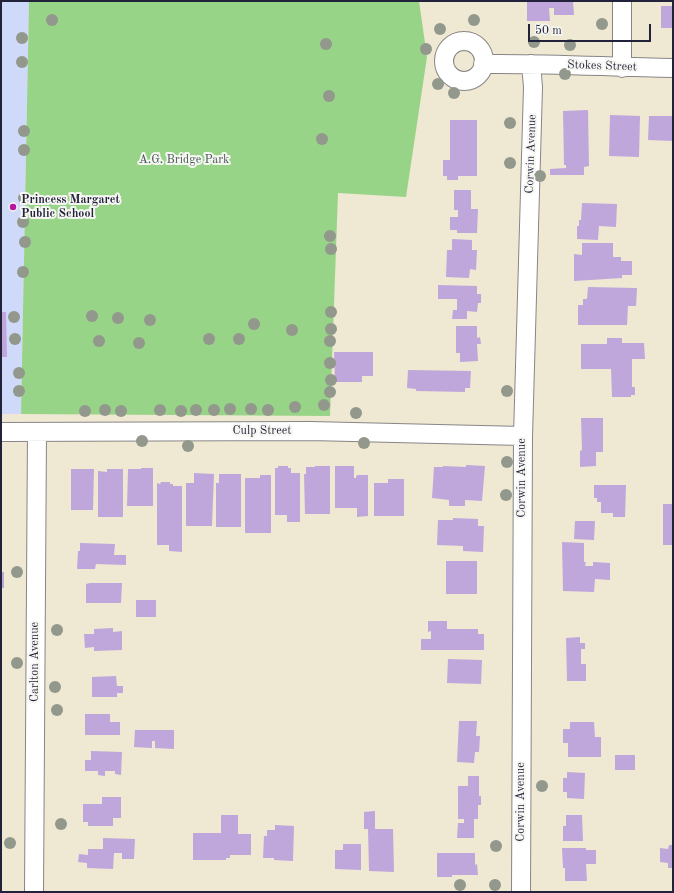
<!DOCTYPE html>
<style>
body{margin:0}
#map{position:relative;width:674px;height:893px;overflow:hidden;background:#efe8d2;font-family:"Old Standard TT",serif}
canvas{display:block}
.frame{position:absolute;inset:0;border:2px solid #22223b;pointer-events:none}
.scale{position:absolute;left:528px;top:24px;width:123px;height:18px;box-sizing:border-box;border:2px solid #22223b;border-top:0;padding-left:5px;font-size:12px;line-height:14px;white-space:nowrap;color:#22223b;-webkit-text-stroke:3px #f6f6f2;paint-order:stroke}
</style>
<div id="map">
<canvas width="674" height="893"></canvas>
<div class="frame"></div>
<div class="scale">50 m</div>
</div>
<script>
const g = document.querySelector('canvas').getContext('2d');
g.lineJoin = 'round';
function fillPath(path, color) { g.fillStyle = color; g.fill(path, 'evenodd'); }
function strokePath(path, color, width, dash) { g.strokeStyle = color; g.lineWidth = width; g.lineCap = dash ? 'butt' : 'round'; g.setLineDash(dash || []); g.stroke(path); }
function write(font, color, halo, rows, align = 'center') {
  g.font = font + ' "Old Standard TT",serif'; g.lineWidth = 4; g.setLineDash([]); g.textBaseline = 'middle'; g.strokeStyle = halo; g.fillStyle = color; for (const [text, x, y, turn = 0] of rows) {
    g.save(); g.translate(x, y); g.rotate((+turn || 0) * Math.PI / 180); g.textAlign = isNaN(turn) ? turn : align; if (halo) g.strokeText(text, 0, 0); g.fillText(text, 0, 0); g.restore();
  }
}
const built = new Path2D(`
 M1 1H29L21 414H1Z`);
const green = new Path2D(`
 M29 1H419L427 57 406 197 338 193 330 416 21 414Z`);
const building = new Path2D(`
 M527 1H573L574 15H554V8H549L550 21H527Z
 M661 6H673V28H661Z
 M588 110 589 166 584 167V175H550V169L566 168V165H564L563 111Z
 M610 115 640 116 639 157 609 156Z
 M649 116H673V141L648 140Z
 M450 120H477V176H458V180H447V176H443V160H450Z
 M454 190H471V209H478L477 233H457V230H450V217H458V210H454Z
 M582 203 617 204 616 227 599 226 598 240 577 239V226H579V220H581Z
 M452 239 472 240V250H477L476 270 470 269 469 278 446 277 447 250H452Z
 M582 243H613V257H621V261H632V275H622V278L574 281V254L582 255Z
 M438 285 477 286V294H481V303H478L477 312 467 311V319H452L453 310H457V299H438Z
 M588 287 637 288 636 306H628L627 325H578V305H583V299H587Z
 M1 312H6L7 357H1Z
 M456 326H477V338L480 337 481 344H477L478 361 460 362V353H456Z
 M607 338H622V343H644L645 359H632V387H635V395H631V397H612L611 369H581V344H607Z
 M334 352H373V376H362V382H335Z
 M408 370 471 371 470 388H465V392L416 391V389L407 388Z
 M581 418H603V452H596V466L580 467V451L582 450Z
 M466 465 485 466 482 501 465 500V506H449V500L432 498 434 467H443V466L466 467Z
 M278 466H288V468H291V473H300V522H287V515H275V468H278Z
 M315 466H330V514H305L304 474H306V467H315Z
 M335 466H354V478H356V476L358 475H368V516L357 517V508H335Z
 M141 468H153V506H127L128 469H141Z
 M71 469H94L93 510H71Z
 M107 469H123V517H98V471L107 472Z
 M194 473 214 474 212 526H186V483H194Z
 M219 474H241V527H216V483H219Z
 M260 475H271V533H245V478H260Z
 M388 479H404V516H374V483H388Z
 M161 482H170V484H173V486H182V552L169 551V545H157V483L160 484Z
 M594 485H626L625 517H613V513H601V502H597V498H594Z
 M663 504H673V545H663Z
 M453 518 478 519V526H484L483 552 463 551V546L437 545 438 520H453Z
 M575 521H595L594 540 574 539Z
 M562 542 584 543V562H586L585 566H593V562L610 563V580L595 579 594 592 563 591Z
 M80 543 115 544 114 555H126V565L96 564 95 569H77L78 551H80Z
 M446 561H477V594H446Z
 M1 572H4V588H1Z
 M90 583H122L121 603H86V584Z
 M136 600H156V617H136Z
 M428 621H447V629H478V634H484V650H421V639H431V631L428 632Z
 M113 628V632L122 631V650L94 651V647L85 648 84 634H94V629Z
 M580 637V643H585V649H581V664H586V681H567L566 638Z
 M448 659 482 660 481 684 447 683Z
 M116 676 117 686H123V693H117V697H92V677Z
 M85 714H110V722H120V735H85Z
 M459 721H477L476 736H480L479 752H475L474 763 457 762Z
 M570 722H594L595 737H601V757H568V743H563V729H570Z
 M135 730H174V749L155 748V741H152V748L134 747Z
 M91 751 122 752 121 775 115 774V771H105V776L98 775V771H85V760H91Z
 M615 755H635V770H615Z
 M567 772 585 773 584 799 567 798V792H563V778H567Z
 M468 776H479V796H481V805H478V819H474V838H457L458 823H464V819H458V786H468Z
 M102 797H121V818H113V826H88V822H83V804H102Z
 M375 811V829H393L394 872 369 871 368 829H364V812Z
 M221 815H238V834H251V855H230V858H226V860H193V833H221Z
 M566 815H582L583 841H563V826H566Z
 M275 825 294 826 293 861 274 860V858H263L264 836H267V830H275Z
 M103 838 135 839 134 859H122V853H114L113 869 87 868V863L78 862 79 854 88 855V849H103Z
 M343 844H361V870L335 869V850H343Z
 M669 845H673V868H668V863L660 862V848L668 849Z
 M562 848H586V850H596V864H586L587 881H565V868H563Z
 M437 853H475V865L477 864 478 875H452V877H437Z`);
const minor = new Path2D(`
 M622 1V68
 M444 61a20 20 0 1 1 40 0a20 20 0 1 1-40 0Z
 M483 64C546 63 610 67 673 68
 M1 432 310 431 523 436
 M34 892 37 432
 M521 892 523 436 533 87 531 64`);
const trees = [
 [52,20],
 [474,20],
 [602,24],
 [440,29],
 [22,38],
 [534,42],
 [326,44],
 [570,45],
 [426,49],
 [22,62],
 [565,74],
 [438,84],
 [454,93],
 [329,96],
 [510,123],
 [24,131],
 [322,139],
 [24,150],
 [510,163],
 [540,176],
 [24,198],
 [23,222],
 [330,236],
 [25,242],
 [331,249],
 [23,272],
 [331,312],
 [92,316],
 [14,317],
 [118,318],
 [150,320],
 [254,324],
 [331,329],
 [292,330],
 [15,339],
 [209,339],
 [239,339],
 [99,341],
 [330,341],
 [139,343],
 [330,363],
 [19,373],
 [331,380],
 [19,391],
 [507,391],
 [330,392],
 [324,405],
 [295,407],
 [230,409],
 [251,409],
 [105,410],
 [160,410],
 [196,410],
 [214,410],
 [268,410],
 [85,411],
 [121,411],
 [181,411],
 [356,413],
 [142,441],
 [364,443],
 [188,446],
 [507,462],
 [506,495],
 [17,572],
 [57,630],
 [17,663],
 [55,687],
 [57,710],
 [542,786],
 [61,824],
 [10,843],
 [496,846],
 [460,885],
 [495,885]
];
const markers = [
 [13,207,4,"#b5179e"]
];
const streetNames = [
 ["Stokes Street",602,66,2],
 ["Corwin Avenue",531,154,-88],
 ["Culp Street",262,431],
 ["Corwin Avenue",522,478,-90],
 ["Carlton Avenue",35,662,-90],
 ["Corwin Avenue",521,802,-90]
];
const parkNames = [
 ["A.G. Bridge Park",184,160]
];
const poiNames = [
 ["Princess Margaret",21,200],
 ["Public School",21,214]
];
fillPath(built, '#cfdafa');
fillPath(green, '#98d488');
fillPath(building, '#bfa7dc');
strokePath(minor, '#888586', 20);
strokePath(minor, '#fff', 18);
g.fillStyle = '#92988c';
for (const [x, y] of trees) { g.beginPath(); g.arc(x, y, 6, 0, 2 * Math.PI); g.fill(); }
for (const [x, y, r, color] of markers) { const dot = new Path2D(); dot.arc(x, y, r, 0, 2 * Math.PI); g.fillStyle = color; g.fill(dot); strokePath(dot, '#f6f6f2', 1.5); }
write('12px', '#22223b', '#f6f6f2', streetNames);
write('12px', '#455752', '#f6f6f2', parkNames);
write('bold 12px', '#22223b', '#f6f6f2', poiNames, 'left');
</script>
